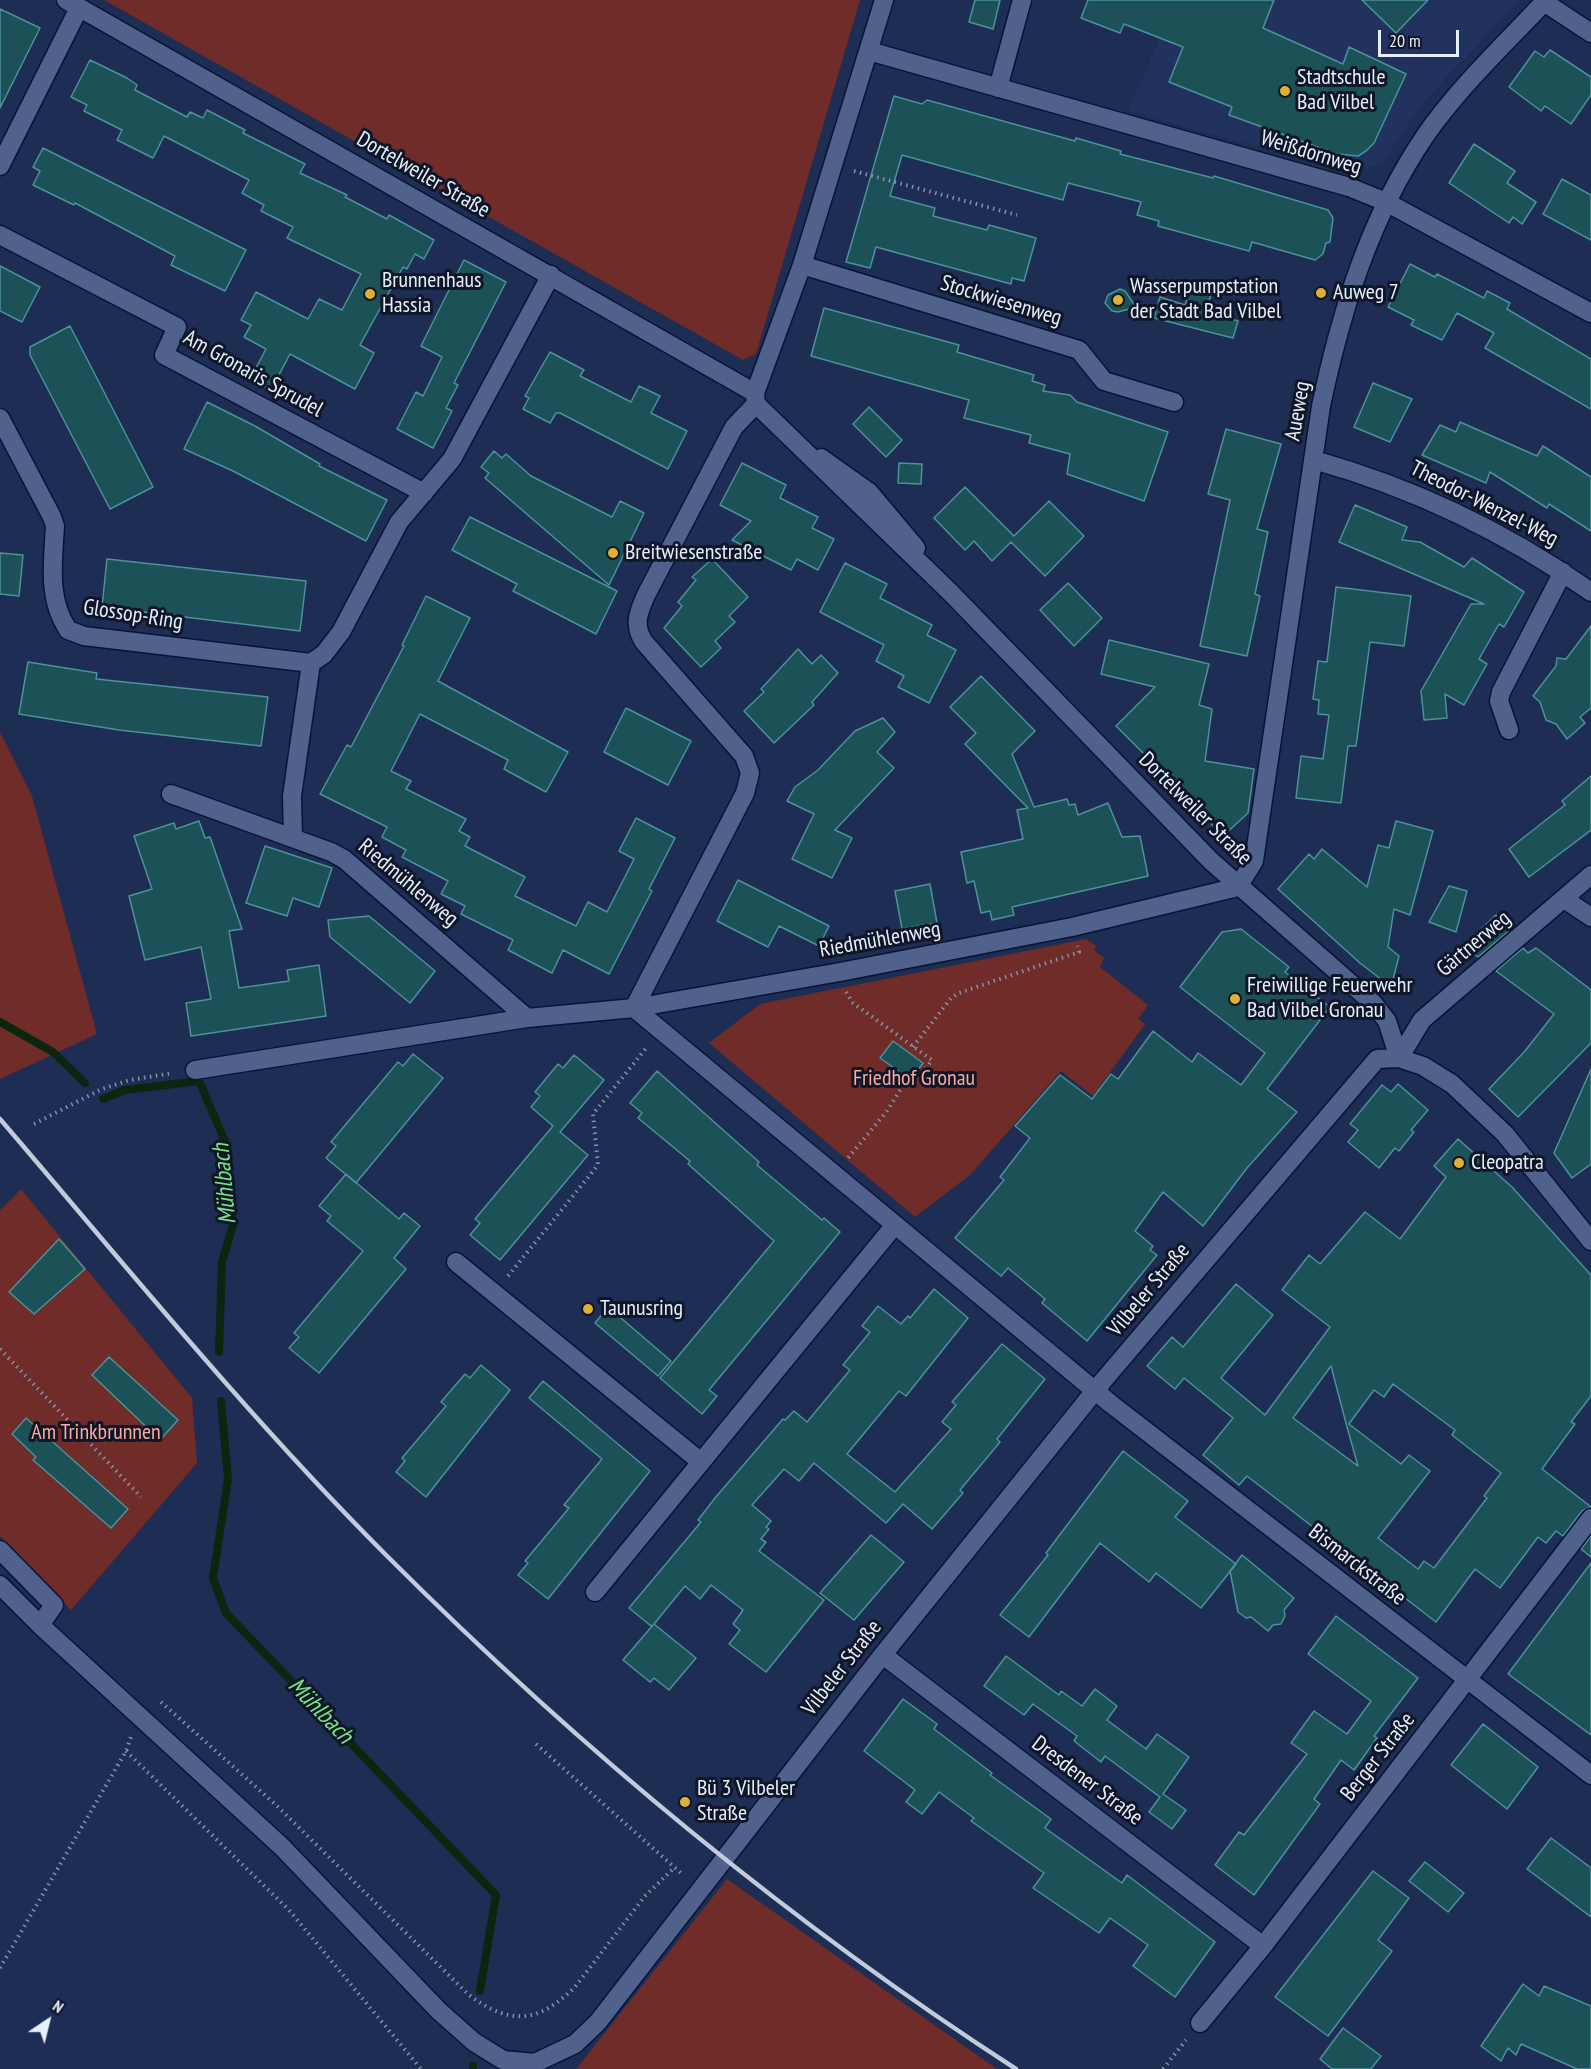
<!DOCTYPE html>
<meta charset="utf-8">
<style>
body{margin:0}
#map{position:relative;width:1591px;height:2069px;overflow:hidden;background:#1e2d53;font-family:"PT Sans Narrow",sans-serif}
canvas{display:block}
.north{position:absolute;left:18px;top:1991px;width:60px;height:60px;-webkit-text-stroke:4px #0f1627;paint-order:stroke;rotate:35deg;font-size:16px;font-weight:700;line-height:24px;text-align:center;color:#e7eefd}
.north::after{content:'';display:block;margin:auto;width:21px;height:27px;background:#e7eefd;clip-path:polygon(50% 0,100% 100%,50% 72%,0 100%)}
.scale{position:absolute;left:1378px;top:30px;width:81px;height:27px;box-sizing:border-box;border:3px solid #e7eefd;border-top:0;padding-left:8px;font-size:18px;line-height:21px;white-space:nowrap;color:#e7eefd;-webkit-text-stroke:4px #0f1627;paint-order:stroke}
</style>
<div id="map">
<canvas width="1591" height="2069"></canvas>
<div class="north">N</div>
<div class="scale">20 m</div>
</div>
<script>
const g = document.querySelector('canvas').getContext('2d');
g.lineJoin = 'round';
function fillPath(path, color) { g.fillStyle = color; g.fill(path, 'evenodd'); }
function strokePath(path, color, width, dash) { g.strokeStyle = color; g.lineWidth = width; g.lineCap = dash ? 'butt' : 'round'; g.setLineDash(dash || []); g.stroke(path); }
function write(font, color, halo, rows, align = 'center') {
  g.font = font + ' "PT Sans Narrow",sans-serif'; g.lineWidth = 6; g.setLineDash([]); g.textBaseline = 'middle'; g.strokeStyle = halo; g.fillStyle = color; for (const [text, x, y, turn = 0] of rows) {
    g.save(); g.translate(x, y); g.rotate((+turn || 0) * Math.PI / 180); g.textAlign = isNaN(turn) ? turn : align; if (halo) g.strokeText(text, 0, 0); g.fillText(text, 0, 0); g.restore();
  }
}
const built = new Path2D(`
 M1177 0H1519L1421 105 1382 164 1346 171 1128 111Z`);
const green = new Path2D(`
 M104 0H860L756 354 743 360Z
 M0 732 32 796 97 1034 0 1079Z
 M1086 939 1097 946 1094 950 1104 958 1100 967 1148 1005 1138 1019 1145 1024 1093 1096 1061 1071 970 1175 915 1217 709 1043 760 1004Z
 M21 1189 192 1398 197 1463 71 1610 0 1536V1210Z
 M727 1879 997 2069H576Z`);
const stream = new Path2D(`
 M0 1022 53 1052 85 1083
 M103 1099 125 1090 199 1081 225 1141 233 1225 222 1262 219 1352
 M221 1401 228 1479 213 1578 226 1613 496 1895 480 1991
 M473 2066V2069`);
const building = new Path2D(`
 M975 0H1000L993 29 969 22Z
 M1088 0H1274L1263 28 1343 64 1349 47 1406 74 1374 143 1366 151 1358 156 1337 154 1229 115 1232 107 1169 82 1183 47 1124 24 1120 33 1081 18Z
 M1362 0H1428L1396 33Z
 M0 9 40 28 0 108Z
 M1550 50 1591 77V95L1571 124 1545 106 1541 111 1509 87 1535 51 1544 57Z
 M90 60 127 78 137 85 135 90 187 117 190 112 203 118 207 110 245 130 243 133 305 164 300 173 347 195 345 197 387 219 389 215 434 240 424 259 415 254 407 269 403 267 360 345 374 353 355 389 290 354 271 390 250 379 266 349 244 337 251 325 241 320 256 292 308 319 319 299 342 310 361 274 287 238 293 227 261 211 264 205 242 193 249 180 164 136 153 158 117 140 122 130 84 111 87 105 71 97Z
 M894 96 922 104 927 100 1075 141 1076 138 1121 151 1120 154 1213 178 1214 176 1328 210 1333 218 1330 242 1326 243 1323 254 1315 260 1252 242 1249 251 1158 226 1159 221 1137 215 1141 202 1068 183 1063 200 902 155 890 196 935 208 933 216 987 230 989 225 1036 238 1024 281 1012 278 1011 284 876 247 870 268 846 262Z
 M1474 144 1515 171 1507 183 1536 202 1522 224 1513 217 1509 223 1449 183Z
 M43 148 246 250 225 291 171 265 175 256 75 203 74 205 33 185 40 171 33 167Z
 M1562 179 1591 195V240L1543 214Z
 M464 260 506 282 454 383 458 385 446 408 452 411 433 448 397 429 416 392 423 396 442 357 421 346Z
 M1410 264 1435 277 1437 274 1484 298 1487 291 1510 303 1507 309 1591 359V409L1485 348 1494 333 1457 313 1442 340 1411 325 1414 320 1388 307Z
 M0 266 40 287 22 322 0 311Z
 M1191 285 1212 291 1206 311 1238 321 1233 338 1154 318 1160 297 1185 305Z
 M1120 289 1125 291 1136 307 1118 312 1112 311 1105 303 1108 295Z
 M824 308 959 345 957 352 1034 375 1032 381 1045 385 1043 391 1070 395 1077 402 1168 432 1144 501 1067 474 1070 454 1029 443 1031 435 964 418 969 400 811 356Z
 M70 326 153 487 110 509 30 355V347Z
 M550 352 584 370 580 376 631 402 639 386 660 396 651 413 687 431 668 469 560 413H556L550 423 523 409 529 398 525 396Z
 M1373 383 1412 399 1390 442 1354 427Z
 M207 402 255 426 320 464 319 466 387 500 366 541 233 471 184 449Z
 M869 407 902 440 886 457 853 424Z
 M1460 422 1537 456 1543 446 1591 477V531L1549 504 1547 508 1490 472 1486 483 1422 455 1440 425 1456 432Z
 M1226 429 1281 444 1257 529 1268 532 1255 594 1260 596 1247 656 1200 646 1230 500 1208 494Z
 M494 451 502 458 506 454 531 476 612 517 620 501 644 513 609 585 485 478 489 473 481 467Z
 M742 463 786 485 780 498 818 517 812 528 834 539 818 570 797 559 791 570 732 540 751 521 720 505Z
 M899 463 922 464 921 484 898 483Z
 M965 487 1014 536 1049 501 1084 536 1045 576 1011 542 992 561 974 541 965 550 934 518Z
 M1355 505 1407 527 1402 540 1420 542 1464 567 1472 558 1524 592 1504 627 1499 624 1479 659 1487 664 1464 705 1445 694 1447 718 1424 720 1421 691 1471 604H1484L1339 542Z
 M470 517 617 591 596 634 513 591 517 584 452 550Z
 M0 553 23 555 19 596 0 594Z
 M107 559 306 581 300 631 102 607Z
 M712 559 748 597 729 616 735 622 715 641 721 648 701 667 664 628 682 606 678 602 696 580 692 577Z
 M845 563 887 584 880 598 932 625 927 635 956 650 929 703 898 687 904 676 876 661 884 645 820 612Z
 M1068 583 1102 618 1074 646 1040 610Z
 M1336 587 1411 596 1404 646 1370 642 1356 746H1348L1341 803 1296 798 1301 756 1323 759 1329 715 1318 714 1319 700 1313 699 1318 661 1327 662Z
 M426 596 470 618 438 681 568 752 546 792 504 769 508 760 420 714 391 771 411 781 406 789 466 819 459 831 470 837 465 846 525 877 515 896 576 926 588 902 607 912 634 859 619 851 636 818 675 838 649 889 652 891 609 974 563 950 552 973 508 950 513 940 461 914 465 906 441 894 448 881 402 857 406 850 382 837 387 827 320 794 347 745 351 747 404 646 402 645Z
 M1591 626V708L1580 717 1585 723 1567 739 1556 724 1546 720 1540 702 1533 696 1556 666 1557 658 1566 659Z
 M1109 640 1209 664 1199 705 1212 709 1205 761 1254 769 1248 813 1222 837 1200 810 1116 726 1155 687 1101 674Z
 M798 649 812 664 821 655 838 673 812 702 814 705 774 743 744 711 764 692 761 689Z
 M28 662 97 673 96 679 268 697 261 746 119 730 19 714Z
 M981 676 1035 731 1012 754 1034 807 1067 799 1069 805 1075 804 1078 815 1108 803 1122 837 1140 836 1148 876 1012 907 1014 915 992 920 990 911 981 913 974 881 967 883 961 852 1023 839 1017 810 1028 808 965 744 976 733 950 707Z
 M626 708 691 741 668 785 604 752Z
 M883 718 895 732 877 752 894 768 835 830 852 838 832 878 792 859 814 814 787 801 795 787 818 770 855 731Z
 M1591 776V830L1529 877 1509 849 1565 805 1562 801Z
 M199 821 205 838 210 837 242 929 229 931 239 988 289 981 287 970 319 965 326 1016 191 1036 186 1003 211 999 201 947 145 960 129 896 152 889 134 836 174 823 176 829Z
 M1396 821 1433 831 1410 915 1394 909 1388 947 1399 956 1391 987 1360 963 1278 889 1309 854 1314 859 1322 849 1367 887 1378 845 1389 848Z
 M265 846 332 868 319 907 293 898 287 916 246 903Z
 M738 880 829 926 819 946 779 926 768 947 717 921Z
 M930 884 937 923 902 929 895 891Z
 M1449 886 1467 891 1456 932 1429 922Z
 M1496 915 1509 931 1478 957 1463 946Z
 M369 916 435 971 410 1003 330 937 328 920Z
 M1241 929 1289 967 1285 972 1330 1007 1267 1089 1297 1112 1247 1168 1203 1226 1163 1192 1135 1231 1153 1246 1150 1250 1157 1255 1087 1341 1042 1303 1045 1299 1008 1268 1001 1276 955 1238 1004 1180 1000 1177 1030 1138 1015 1126 1060 1075 1092 1099 1111 1074 1118 1079 1153 1031 1192 1062 1198 1053 1241 1085 1265 1053 1180 987 1222 932Z
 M1523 948 1528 953 1536 948 1591 990V1043L1518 1117 1489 1089 1525 1051 1554 1014 1496 971Z
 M893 1041 923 1063 911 1080 880 1058Z
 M413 1054 443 1078 356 1183 326 1158 336 1146 331 1142 398 1062 403 1066Z
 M574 1055 604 1080 560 1132 588 1155 500 1260 470 1235 480 1223 475 1219 553 1126 531 1107 540 1096 535 1092 558 1064 563 1068Z
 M1591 1069V1164L1572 1178 1554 1153Z
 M657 1071 759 1162 757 1165 822 1220 824 1218 840 1232 709 1390 717 1396 702 1414 660 1378 774 1241 688 1164 690 1161 638 1118 642 1113 630 1103Z
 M1398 1084 1428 1110 1411 1130 1414 1132 1399 1151 1395 1148 1379 1168 1348 1142 1358 1130 1350 1124 1382 1085 1391 1092Z
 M1458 1139 1512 1187 1591 1275V1396L1571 1422 1575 1424 1542 1469 1591 1507 1582 1511 1563 1536 1556 1531 1546 1543 1538 1537 1500 1588 1475 1569 1436 1622 1247 1476 1239 1485 1203 1455 1233 1418 1184 1378 1175 1389 1147 1366 1172 1337 1183 1347 1236 1284 1273 1315 1221 1378 1265 1415 1330 1327 1282 1290 1309 1255 1320 1264 1365 1212 1400 1239 1446 1177 1434 1166ZM1331 1366 1347 1427 1358 1466 1293 1418ZM1393 1384 1455 1430 1452 1435 1501 1473 1484 1496 1487 1498 1434 1568 1424 1561 1418 1569 1378 1538 1430 1471 1409 1455 1401 1464 1349 1424 1374 1390 1384 1397Z
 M346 1174 399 1219 404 1213 420 1226 394 1258 406 1269 319 1373 289 1348 299 1337 294 1333 363 1251 327 1221 331 1216 319 1206Z
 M59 1239 85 1269 34 1314 9 1292Z
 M934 1289 968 1318 906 1396 899 1391 847 1454 895 1492 951 1429 942 1422 956 1405 952 1402 1002 1344 1045 1379 997 1439 1000 1442 960 1490 963 1493 932 1529 903 1504 886 1523 814 1463 799 1481 784 1469 752 1505 771 1521 766 1527 769 1529 761 1539 766 1542 759 1551 824 1600 766 1672 729 1644 740 1630 733 1624 743 1610 711 1585 700 1599 685 1586 654 1624 696 1658 669 1690 654 1678 650 1682 623 1660 653 1625 651 1626 629 1608 701 1522 698 1520 715 1498 783 1419 785 1420 794 1411 807 1422 850 1370 843 1365 870 1332 862 1326 878 1306 901 1324 908 1316 910 1318Z
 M608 1307 671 1361 658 1376 595 1323Z
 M109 1357 178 1420 160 1440 92 1375Z
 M481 1365 510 1390 426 1497 396 1472 405 1461 402 1458 446 1406 441 1402 465 1374 470 1378Z
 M543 1381 650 1471 548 1599 518 1575 528 1563 525 1561 569 1508 564 1505 602 1459 529 1398Z
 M26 1418 128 1509 111 1528 33 1460 36 1457 12 1434Z
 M1123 1451 1188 1501 1175 1517 1236 1564 1201 1608 1156 1573 1149 1582 1100 1543 1029 1637 1000 1615 1048 1555 1046 1553Z
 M871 1535 904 1562 854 1620 820 1593Z
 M1591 1536V1557L1581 1549Z
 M1242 1555 1294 1598 1284 1610 1285 1616 1281 1624 1273 1625 1268 1631 1251 1617 1246 1618 1238 1612 1230 1571Z
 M1591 1563V1735L1508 1674Z
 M1336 1616 1418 1678 1374 1736 1377 1738 1354 1770 1341 1760 1314 1799 1320 1804 1254 1895 1215 1865 1239 1832 1244 1835 1307 1754 1291 1743 1314 1711 1347 1734 1371 1701 1308 1654Z
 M1006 1656 1059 1695 1061 1691 1082 1706 1095 1689 1117 1706 1107 1720 1146 1749 1157 1734 1189 1757 1163 1794 1186 1810 1172 1829 1149 1812 1160 1797 1105 1756 1101 1762 1074 1741 1077 1736 1033 1704 1024 1715 984 1686Z
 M903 1699 937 1724 934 1729 992 1773 990 1775 1051 1819 1045 1828 1122 1883 1127 1875 1215 1942 1175 1997 1133 1966 1148 1945 1110 1918 1099 1933 1033 1888 1044 1873 971 1821 974 1818 939 1792 922 1814 906 1802 915 1790 864 1751Z
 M1483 1724 1538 1767 1507 1809 1451 1765Z
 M1551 1838 1591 1868V1917L1527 1869Z
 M1425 1862 1464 1893 1448 1912 1409 1881Z
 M1373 1871 1409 1898 1378 1940 1392 1951 1328 2036 1275 1997Z
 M1523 1984 1539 1996 1544 1986 1591 2006V2069H1577L1521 2044 1516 2055 1508 2048 1501 2061 1481 2046Z
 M1343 2028 1381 2056 1371 2069H1332L1320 2059Z`);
const path = new Path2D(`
 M854 171 1017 215
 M846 992 853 1003 932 1060 913 1086 906 1081 887 1111 848 1158
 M913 1047 951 998 959 993 1079 952 1077 946
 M34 1124 102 1089 130 1080 173 1073
 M508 1276 598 1165 593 1114 647 1047
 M0 1349 141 1497
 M161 1702 276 1805 469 1995C511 2026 538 2023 575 1987L645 1896 674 1868
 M536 1744 683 1875
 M126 1751 289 1910 421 2069
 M0 1968 126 1751 131 1737
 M1163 2069 1186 2040`);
const minor = new Path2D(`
 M66 0 755 393
 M1544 2 1591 33
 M869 51 1349 187 1386 202 1591 313
 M998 88 1022 0
 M0 166 79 8
 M0 235 177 327 164 355 424 493
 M802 265 1079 350 1104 381 1174 402
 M756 403 755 393 802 265 884 0
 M756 404 734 427 646 595C638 613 633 625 644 642L744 756 750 773 745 793 634 1008 1111 1404 1591 1775
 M756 404 951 593 1211 861 1373 1003 1387 1021 1399 1058
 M0 418 52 517 55 526C53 563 47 598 68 630L84 636 311 663
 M821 458 869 492 916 548
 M1314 460C1414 488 1506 532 1591 592
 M1509 730 1499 701 1501 692 1563 572
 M171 794 331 852 344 859 527 1018
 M293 838 292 796 311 663 324 654 341 632 399 522 452 459 551 275
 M1564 899 1591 917
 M1399 1058 1422 1020 1591 875
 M195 1070 527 1018 634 1008 840 972 1072 927 1238 887 1254 861 1321 406C1341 311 1370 217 1425 136 1459 87 1505 44 1546 0
 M456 1262 701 1462
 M0 1550 54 1605 40 1625
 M0 1585 40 1625 282 1847 439 2011 474 2042 503 2060 535 2063 575 2044 598 2022 877 1662 1102 1382 1377 1059 1399 1058 1423 1066 1452 1084 1505 1134 1591 1241
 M595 1592 894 1226
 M883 1655 1263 1946
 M1200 2023 1263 1946 1591 1518`);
const rail = new Path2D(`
 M0 1119C126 1266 249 1418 386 1555 578 1747 789 1922 1016 2069`);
const markers = [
 [1285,91,6,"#e0b034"],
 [1321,293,6,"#e0b034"],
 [370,294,6,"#e0b034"],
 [1118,300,6,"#e0b034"],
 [613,553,6,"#e0b034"],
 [1235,999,6,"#e0b034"],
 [1459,1163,6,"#e0b034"],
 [588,1309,6,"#e0b034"],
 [685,1802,6,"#e0b034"]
];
const poiNames = [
 ["Stadtschule",1297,78],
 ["Bad Vilbel",1297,103],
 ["Brunnenhaus",382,281],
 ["Hassia",382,306],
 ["Wasserpumpstation",1130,287],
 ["der Stadt Bad Vilbel",1130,312],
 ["Auweg 7",1333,293],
 ["Breitwiesenstraße",625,553],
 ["Freiwillige Feuerwehr",1247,986],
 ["Bad Vilbel Gronau",1247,1011],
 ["Cleopatra",1471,1163],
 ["Taunusring",600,1309],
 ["Bü 3 Vilbeler",697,1789],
 ["Straße",697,1814]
];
const streetNames = [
 ["Weißdornweg",1311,153,17],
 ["Dortelweiler Straße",423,175,30],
 ["Stockwiesenweg",1001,301,17],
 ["Am Gronaris Sprudel",253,374,29],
 ["Aueweg",1298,411,-80],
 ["Theodor-Wenzel-Weg",1484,504,27],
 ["Glossop-Ring",133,615,9],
 ["Dortelweiler Straße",1195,809,45],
 ["Riedmühlenweg",408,883,40],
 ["Riedmühlenweg",880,940,-10],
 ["Gärtnerweg",1474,944,-40],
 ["Vilbeler Straße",1149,1290,-50],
 ["Bismarckstraße",1357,1565,38],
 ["Vilbeler Straße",842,1668,-52],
 ["Berger Straße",1378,1757,-52],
 ["Dresdener Straße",1087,1781,37]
];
const parkNames = [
 ["Friedhof Gronau",914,1079],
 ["Am Trinkbrunnen",96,1433]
];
const waterNames = [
 ["Mühlbach",225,1184,-95],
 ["Mühlbach",320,1711,46]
];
fillPath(built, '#22325f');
fillPath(green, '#6f2c28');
strokePath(stream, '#0a260e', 8);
fillPath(building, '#1b5157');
strokePath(building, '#4c929b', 1.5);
strokePath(minor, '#081337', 21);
strokePath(path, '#8691ab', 4, [1.5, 4.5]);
strokePath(minor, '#50618c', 18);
strokePath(rail, '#c2cbde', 4.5);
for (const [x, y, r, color] of markers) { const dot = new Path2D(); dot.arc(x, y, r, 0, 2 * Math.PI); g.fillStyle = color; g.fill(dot); strokePath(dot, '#0f1627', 2); }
write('22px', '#e7eefd', '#0f1627', poiNames, 'left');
write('22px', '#e7eefd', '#0f1627', streetNames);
write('22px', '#fea89f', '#0f1627', parkNames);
write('italic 24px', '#75e683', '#0f1627', waterNames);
</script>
